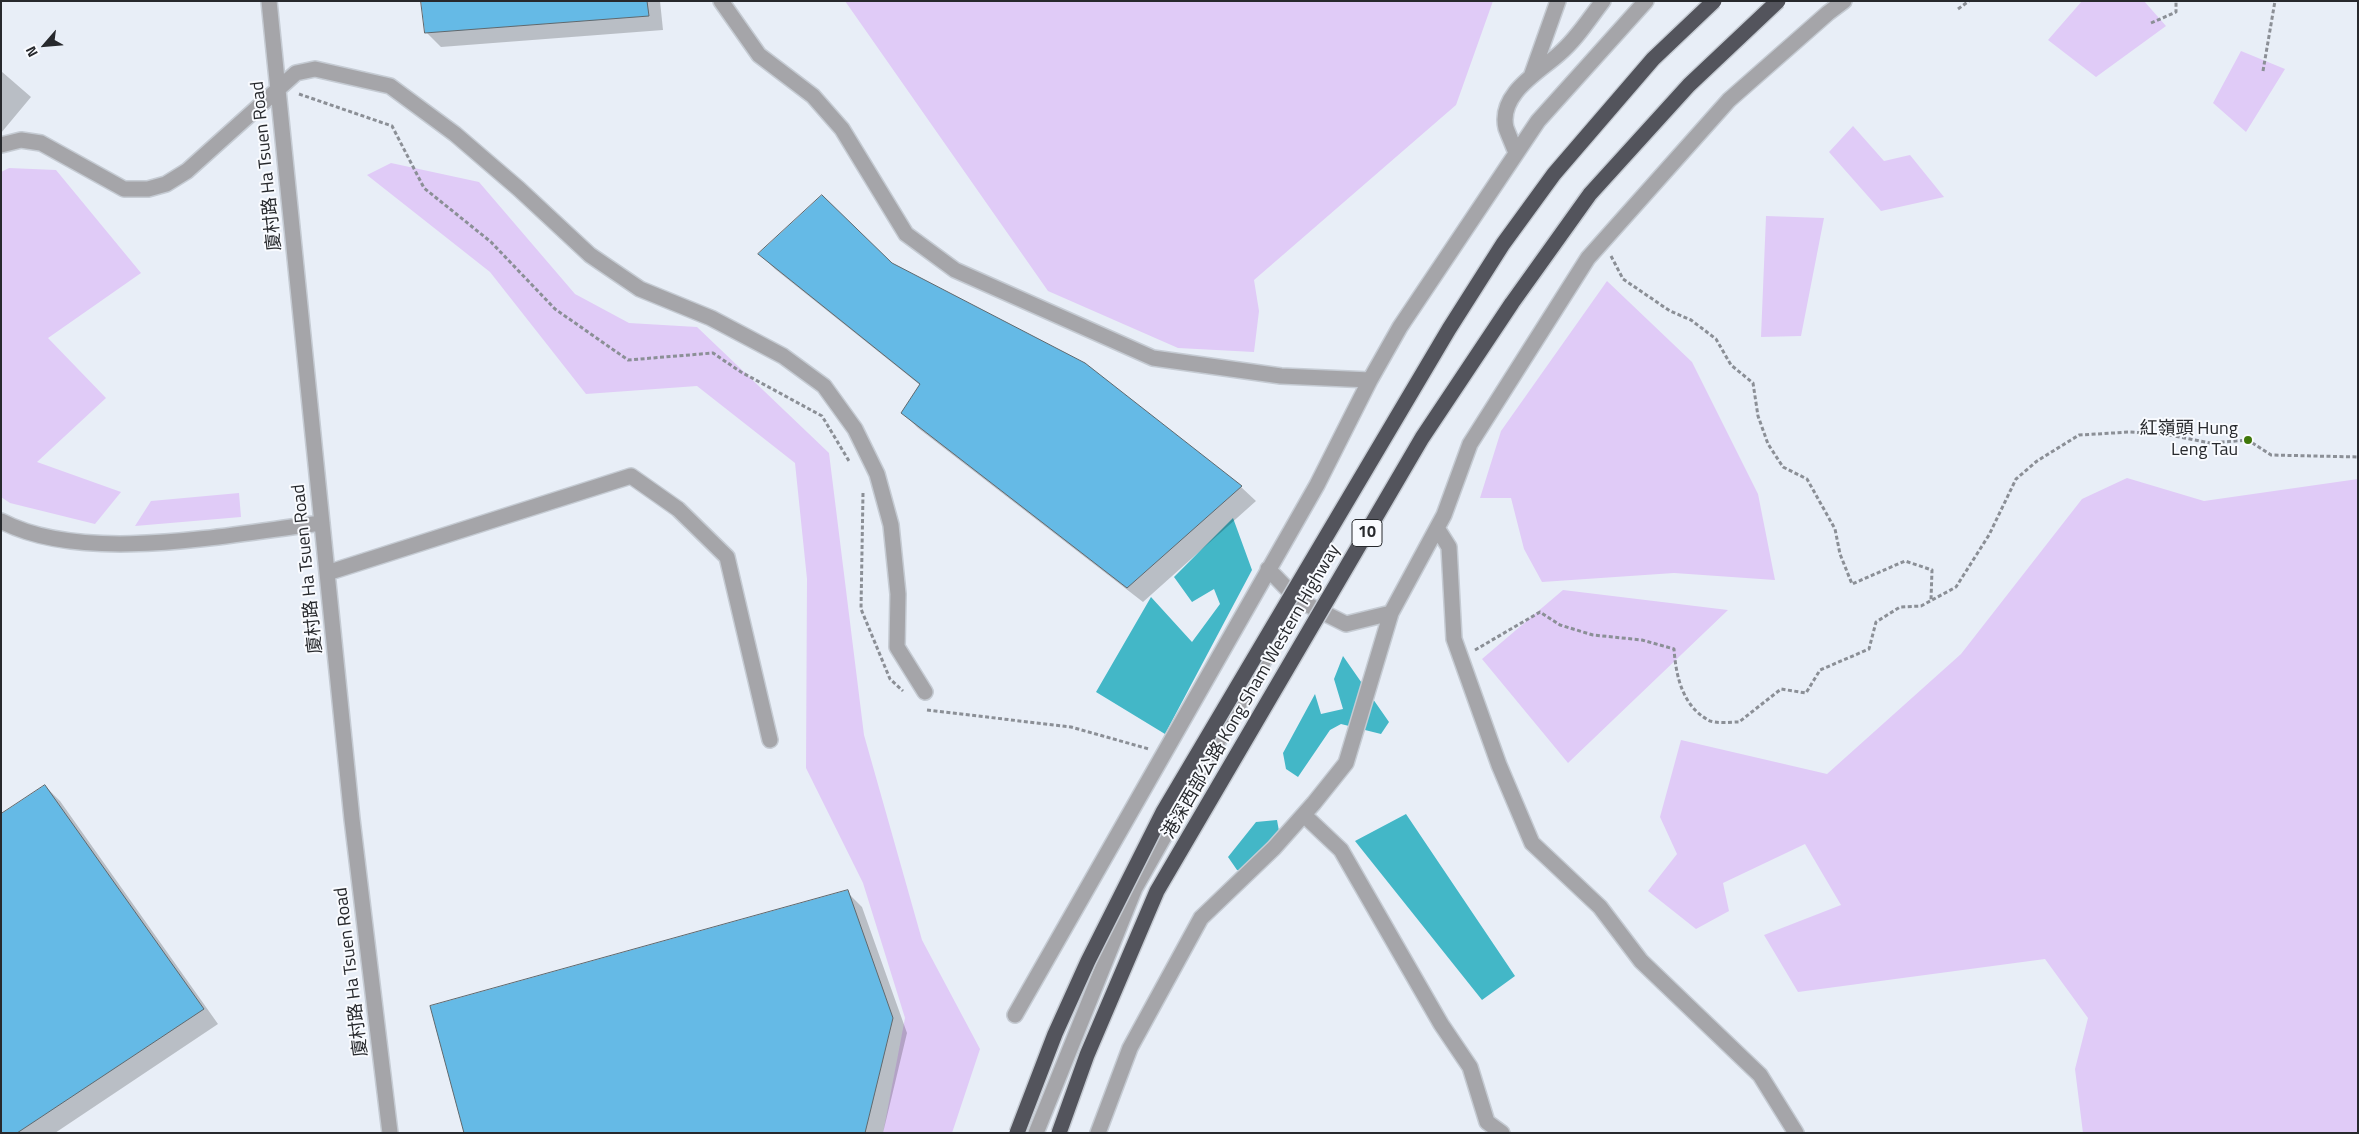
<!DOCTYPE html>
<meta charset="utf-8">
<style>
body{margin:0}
#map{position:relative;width:2359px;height:1134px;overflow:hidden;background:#e8eef7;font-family:"Titillium Web",sans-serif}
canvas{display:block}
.frame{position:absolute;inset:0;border:2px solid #27292d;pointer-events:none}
.north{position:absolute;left:20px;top:20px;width:50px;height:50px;-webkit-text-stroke:4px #f9fbff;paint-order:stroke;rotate:243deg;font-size:14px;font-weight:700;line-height:20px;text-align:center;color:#27292d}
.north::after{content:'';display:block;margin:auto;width:18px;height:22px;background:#27292d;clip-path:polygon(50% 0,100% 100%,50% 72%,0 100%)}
</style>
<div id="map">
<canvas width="2359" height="1134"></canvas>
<div class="frame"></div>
<div class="north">N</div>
</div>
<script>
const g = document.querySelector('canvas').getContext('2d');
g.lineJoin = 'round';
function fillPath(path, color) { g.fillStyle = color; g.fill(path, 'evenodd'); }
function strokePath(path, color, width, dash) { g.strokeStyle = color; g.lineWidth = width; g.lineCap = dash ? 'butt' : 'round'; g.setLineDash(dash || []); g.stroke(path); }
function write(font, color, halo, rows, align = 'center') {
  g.font = font + ' "Titillium Web","Noto Sans SC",sans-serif'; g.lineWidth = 4; g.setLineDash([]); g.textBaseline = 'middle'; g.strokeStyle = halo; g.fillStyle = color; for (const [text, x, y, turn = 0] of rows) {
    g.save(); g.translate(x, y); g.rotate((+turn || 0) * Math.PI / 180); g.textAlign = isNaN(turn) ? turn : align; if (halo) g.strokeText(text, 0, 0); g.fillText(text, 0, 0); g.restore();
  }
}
const green = new Path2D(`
 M845 1H1493L1456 105 1254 280 1259 311 1254 352 1178 348 1048 291Z
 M2082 1H2144L2166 26 2096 77 2048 40Z
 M2241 51 2285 69 2246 132 2213 103Z
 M1853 126 1884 161 1910 155 1944 197 1881 211 1829 152Z
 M391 163 479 182 575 294 629 323 697 327 829 453 864 735 922 940 980 1049 952 1133H883L905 1018 863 883 806 768 807 579 795 463 697 386 586 394 490 272 367 175Z
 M9 168 56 170 141 273 48 338 106 398 37 462 121 492 95 524 10 503 1 497V172Z
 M1766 216 1824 218 1801 336 1761 337Z
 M1607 281 1692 362 1758 494 1775 580 1674 573 1542 582 1524 549 1511 498H1480L1501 431Z
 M2127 478 2204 501 2358 479V1133H2083L2075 1069 2088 1018 2045 959 1798 992 1764 935 1841 905 1805 844 1723 883 1729 911 1696 929 1648 891 1677 854 1660 817 1681 740 1827 774 1961 654 2082 499Z
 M239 493 241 517 135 526 151 501Z
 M1563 590 1728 610 1568 763 1482 659Z`);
const water = new Path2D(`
 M1233 518 1252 570 1165 734 1096 692 1151 597 1192 642 1220 604 1214 589 1192 602 1174 577Z
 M1343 656 1389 722 1381 734 1341 724 1330 730 1298 777 1286 769 1283 753 1315 694 1321 714 1343 709 1334 679Z
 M1406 814 1515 976 1482 1000 1355 841Z
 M1277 820 1282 848 1258 874 1237 870 1228 857 1256 822Z`);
const shadow = new Path2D(`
 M422 1H660L663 30 441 47 426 32Z
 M1 71 31 97 1 133Z
 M760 254 892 265 1241 487 1256 501 1143 602 918 428 903 413 920 385 775 269Z
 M45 786 60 801 218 1024 55 1133H1Z
 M847 892 862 907 907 1033 883 1133H466Z`);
const building = new Path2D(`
 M421 1H647L649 16 425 33Z
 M822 195 892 263 1085 363 1242 486 1127 588 901 413 920 384 758 254Z
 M45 785 204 1009 17 1133H1V814Z
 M848 890 893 1018 865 1133H464L430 1006Z`);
const path = new Path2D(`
 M1958 9 1969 1
 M2151 23 2176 12V1
 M2263 71 2275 1
 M299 94 392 126 424 188 491 242 555 309 628 360 713 353 741 372 822 416 849 461
 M1611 256 1623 279 1670 311 1691 320 1716 339 1731 365 1753 383 1758 416 1768 444 1783 467 1807 479 1835 529 1840 554 1852 584 1905 561 1932 570 1931 600
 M863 493 861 609 890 679 903 691
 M1475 650 1540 612 1560 625 1593 635 1642 640 1674 649C1676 676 1682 705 1708 720 1715 724 1731 722 1739 722L1781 689 1806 693 1820 670 1869 649 1876 622 1900 607 1921 606 1956 587 1989 535 2016 479 2037 461 2079 435 2130 432 2164 434 2210 443 2248 440 2271 455 2358 457
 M927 710 1071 727 1149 749`);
const minor = new Path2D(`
 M269 1 352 819 390 1133
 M721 1 759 55 813 96 842 129 906 234 955 270 1153 358 1281 376 1370 380
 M1532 74 1558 1
 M1 145 21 140 41 143 124 189H148L166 184 187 171 296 73 315 69 390 86 455 134 519 189 590 255 640 289 711 318 783 356 824 386 855 429 877 474 891 525 898 594 897 647 925 692
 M1516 153C1513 145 1509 136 1506 128 1498 94 1539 72 1559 54 1576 40 1589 19 1603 1
 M1 521C84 565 230 534 322 523
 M1437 528 1449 547 1454 639 1499 765 1532 843 1600 907 1641 961 1760 1075 1796 1133
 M1268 569 1298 600 1346 624 1391 613
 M327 573 631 476 678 509 727 557 770 740
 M1304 815 1341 850 1441 1024 1470 1067 1487 1122 1502 1133
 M1015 1015 1317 485 1370 380 1400 327 1538 121 1646 1
 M1036 1133 1135 888 1298 600
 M1098 1133 1130 1048 1201 918 1274 848 1314 803 1346 763 1391 613 1444 515 1470 444 1588 258 1729 100 1828 13 1844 1`);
const highwayBridge = new Path2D(`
 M1017 1133 1055 1034 1088 961 1163 812 1449 329 1503 244 1554 174 1653 59 1714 1
 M1059 1133 1087 1055 1157 891 1422 438 1512 303 1590 194 1689 85 1778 1`);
const markers = [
 [2248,440,5,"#3f770a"]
];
const shields = [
 [1367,533,30]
];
const shieldNames = [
 ["10",1367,533]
];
const streetNames = [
 ["廈村路 Ha Tsuen Road",267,166,-96],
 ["廈村路 Ha Tsuen Road",308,569,-96],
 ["港深西部公路 Kong Sham Western Highway",1252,692,-60],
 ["廈村路 Ha Tsuen Road",352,972,-97]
];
const poiNames = [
 ["紅嶺頭 Hung",2238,430],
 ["Leng Tau",2238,451]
];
fillPath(green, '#e0cbf7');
fillPath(water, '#43b7c7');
fillPath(shadow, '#0003');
fillPath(building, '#65bae6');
strokePath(building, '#5f686d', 1);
strokePath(minor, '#c5cbd3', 18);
strokePath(path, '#8b8f96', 3, [4, 2.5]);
strokePath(minor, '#a5a5a9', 15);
strokePath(highwayBridge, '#c5cbd3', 18, []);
strokePath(highwayBridge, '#53545c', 15);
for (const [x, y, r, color] of markers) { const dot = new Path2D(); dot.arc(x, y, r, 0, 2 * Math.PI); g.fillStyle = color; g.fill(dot); strokePath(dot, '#f9fbff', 2); }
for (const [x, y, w] of shields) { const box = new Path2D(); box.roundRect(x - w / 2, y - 13.5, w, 27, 4); g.fillStyle = '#f9fbff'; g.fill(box); strokePath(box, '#27292d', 1); }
write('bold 16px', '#27292d', null, shieldNames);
write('18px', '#27292d', '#f9fbff', streetNames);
write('18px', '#27292d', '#f9fbff', poiNames, 'right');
</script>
